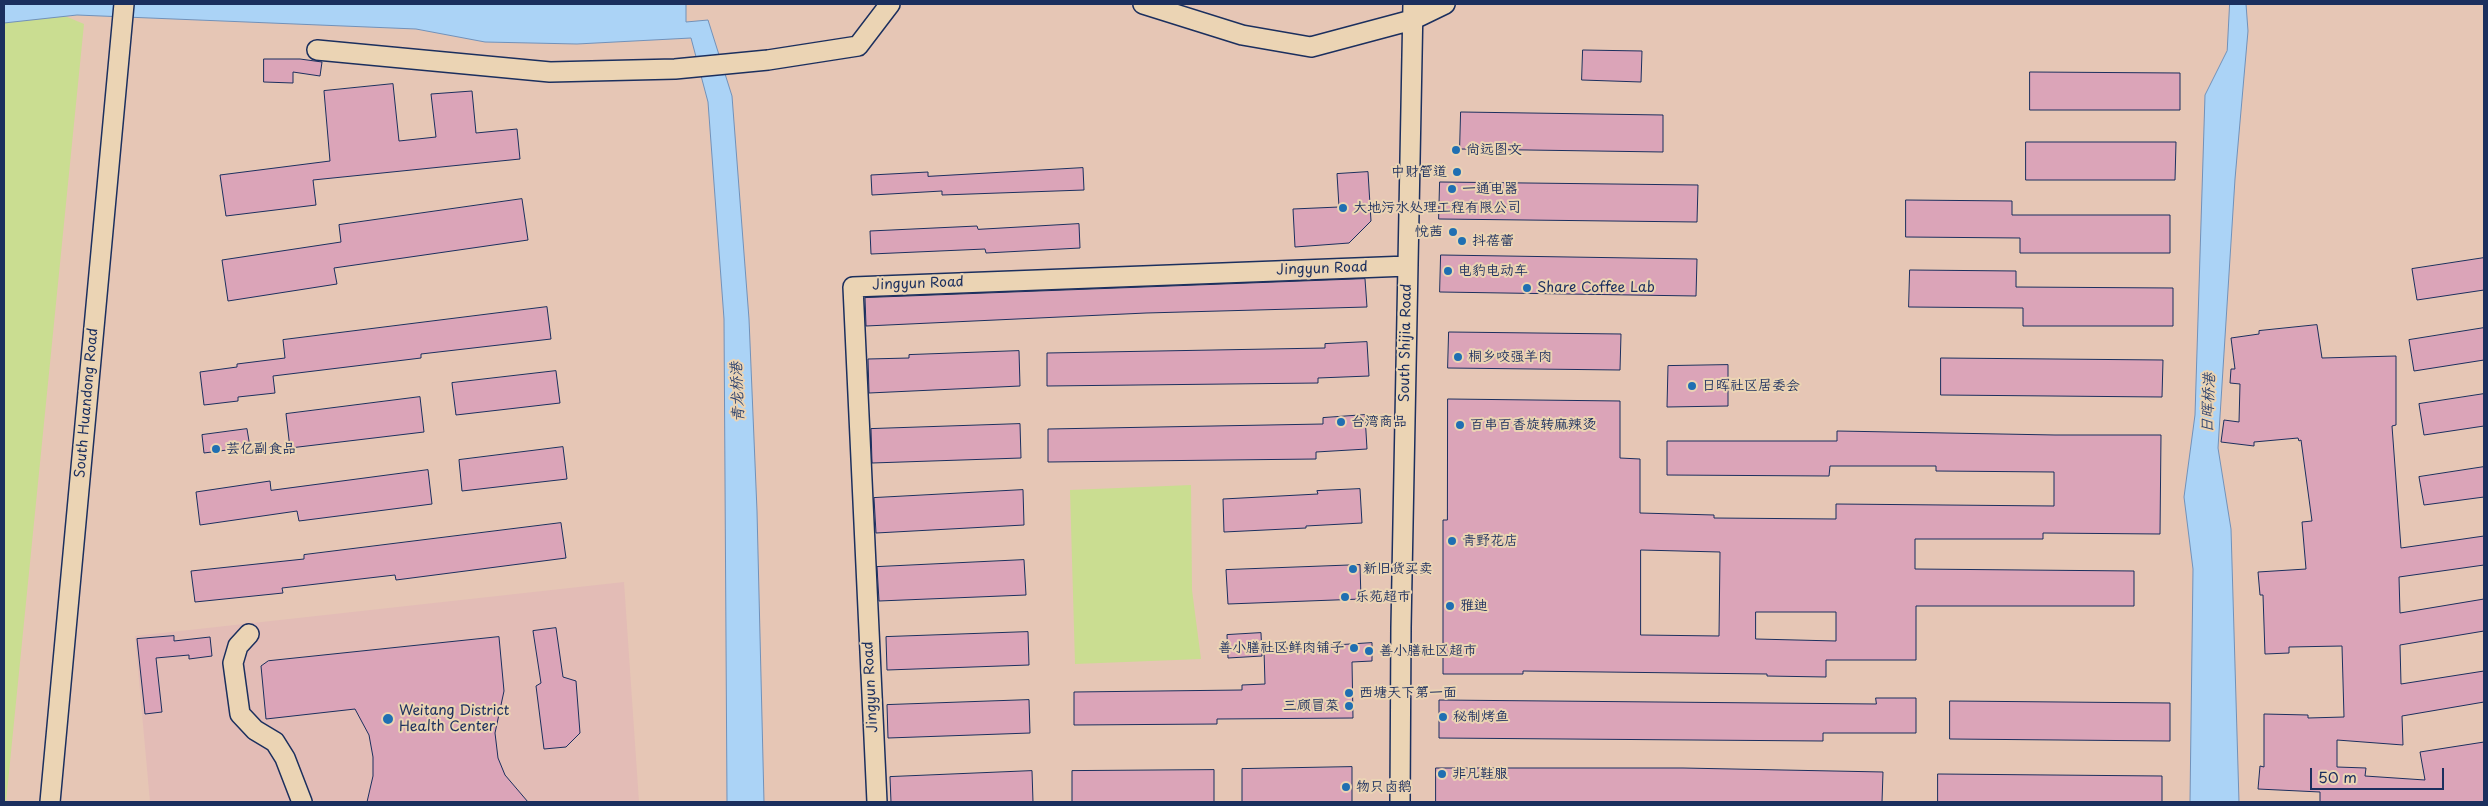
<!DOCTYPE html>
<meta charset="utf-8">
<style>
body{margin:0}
#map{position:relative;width:2488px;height:806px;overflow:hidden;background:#e6c6b5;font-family:"Playpen Sans",sans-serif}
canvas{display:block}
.frame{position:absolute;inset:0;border:5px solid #1b2f5e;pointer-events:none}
.scale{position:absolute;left:2310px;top:768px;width:134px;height:22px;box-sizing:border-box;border:2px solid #1b2f5e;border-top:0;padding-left:6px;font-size:15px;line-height:18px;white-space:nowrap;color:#1b2f5e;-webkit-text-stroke:4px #ebd4b4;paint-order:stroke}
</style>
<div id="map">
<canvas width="2488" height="806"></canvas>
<div class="frame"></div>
<div class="scale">50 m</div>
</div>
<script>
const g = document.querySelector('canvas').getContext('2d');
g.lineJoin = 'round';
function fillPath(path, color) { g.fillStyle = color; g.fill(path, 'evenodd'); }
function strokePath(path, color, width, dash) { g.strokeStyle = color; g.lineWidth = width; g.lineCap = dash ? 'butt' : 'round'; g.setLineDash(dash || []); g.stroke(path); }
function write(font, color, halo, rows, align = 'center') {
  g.font = font + ' "Playpen Sans","LXGW WenKai TC",sans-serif'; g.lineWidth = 4; g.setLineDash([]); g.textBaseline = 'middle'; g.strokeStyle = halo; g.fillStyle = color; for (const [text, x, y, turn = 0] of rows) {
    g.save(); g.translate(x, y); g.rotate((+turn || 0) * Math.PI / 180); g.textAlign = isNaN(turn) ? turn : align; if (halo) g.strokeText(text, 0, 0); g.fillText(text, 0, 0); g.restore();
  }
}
const built = new Path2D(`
 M624 582 639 802H150L135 636Z`);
const green = new Path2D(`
 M46 8 84 24 6 802H4V12Z
 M1191 485 1192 590 1201 659 1075 664 1070 490Z`);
const water = new Path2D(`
 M4 4H686V22L708 20 732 96 749 319 757 511 764 802H727L724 319 708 102 691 38 577 44 485 42 416 29 77 15 4 23Z
 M2230 4H2246L2248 31 2235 179 2218 448 2231 529 2239 802H2190L2193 569 2184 497 2195 415 2205 95 2227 51Z`);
const building = new Path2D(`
 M1583 50 1642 51 1641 82 1582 80Z
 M264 59H300L322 62 320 76 293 72V83L264 82Z
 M2030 72 2180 73V110H2030Z
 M393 84 399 141 436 137 431 94 472 91 476 133 517 129 520 159 313 180 316 205 226 216 220 175 330 161 324 91Z
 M1461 112 1663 115V152L1460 149Z
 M2026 142H2176L2175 180H2026Z
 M1083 168 1084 190 942 195V191L872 195 871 175 928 172V176Z
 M1368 172 1371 221 1349 243 1295 247 1293 209 1339 207 1337 174Z
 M1440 182 1698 185 1697 222 1439 219Z
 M522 199 528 240 334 268 337 284 228 301 222 260 341 242 339 225Z
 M1906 200 2012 201V215H2170V253H2020V238L1906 237Z
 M1079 224 1080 248 986 253 985 249 871 254 870 231 977 226 978 229Z
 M1441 255 1697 259 1696 296 1440 292Z
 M2484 258V290L2417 300 2412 269Z
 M1910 270 2016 271V287L2173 288V326H2023V308L1909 307Z
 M1365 279 1367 307 1146 313 866 326 865 298Z
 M547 307 551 339 421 354V358L273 376 275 393 238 397V401L204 405 200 372 237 367V364L285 358 283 340Z
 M2317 325 2322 358 2396 356V425L2392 426 2401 548 2484 536V565L2399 577 2400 613 2484 599V631L2400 645 2401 684 2484 671V702L2402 716 2403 745 2337 740V767L2366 768 2365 776 2425 780 2420 752 2484 742V802H2320V792L2258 789 2260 766 2264 767V714L2308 715V718L2344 717 2342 646 2289 647V653L2265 654 2263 595H2260L2258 572 2306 569 2302 522 2312 521 2301 440 2299 441 2298 438 2254 442V446L2221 442 2224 420 2239 422 2240 384 2230 383 2231 369H2235L2231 338 2259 334V331Z
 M2484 328V360L2414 371 2409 340Z
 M1449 332 1621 334 1620 370 1448 368Z
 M1367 342 1369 376 1318 378V383L1047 386V353L1325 348V344Z
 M1019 351 1020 386 869 393 868 359 909 358V355Z
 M1941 358 2163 360 2162 397 1941 395Z
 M1728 365V406L1667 407 1668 366Z
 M556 371 560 403 456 415 452 383Z
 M2484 394V426L2424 435 2419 404Z
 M420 397 424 432 290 448 286 414Z
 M1448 399 1620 401V458L1640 459V513L1714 515V518L1836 519V504L2054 506V472L1936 471V466H1830L1829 476 1667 475V441H1837V431L2055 435H2161L2160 534 2043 533V539H1915V569L2134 571V606H1916V660H1826V677L1767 676V674L1523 671V674H1443V520H1447ZM1641 550 1720 552 1719 636 1641 635ZM1756 612H1836V641L1756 639Z
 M1365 415 1367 449 1316 452V459L1048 462V429L1323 424V418Z
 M1020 424 1021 458 872 463 871 429Z
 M247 429 250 447 204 453 202 435Z
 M563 447 567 479 462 491 459 460Z
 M2484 467V497L2424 505 2419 477Z
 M428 470 432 504 299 521 297 511 200 525 196 492 270 481 271 490Z
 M1360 489 1362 523 1306 526V528L1224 532 1223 499 1318 494 1317 491Z
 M1023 490 1024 525 876 533 874 498Z
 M561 523 566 558 396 580 395 575 282 588 283 593 195 602 191 571 304 559V555Z
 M1024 560 1026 595 879 601 877 567Z
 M1360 565 1361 599 1228 604 1226 570Z
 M556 628 563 677 576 681 580 733 566 747 544 749 536 686 541 683 533 631Z
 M1028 632 1029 665 887 670 886 637Z
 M1261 633 1262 656 1228 658 1227 635Z
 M174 636V641L210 637 212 656 189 659V655L156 658 162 712 145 714 137 639Z
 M499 637 504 691 495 733 498 758 505 775 528 802H367L373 776V757L369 735 355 709 266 719 261 666 268 661Z
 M1372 643V661L1352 662 1353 718 1217 719V724L1074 725V692L1242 690V685L1265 684 1264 650Z
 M1876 698H1916V733H1823V741L1439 738V700L1876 704Z
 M1029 700 1030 733 888 738 887 705Z
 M1950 701 2170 703V741L1950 739Z
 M1352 767V802H1242V769Z
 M1436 768H1683L1883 772 1882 802H1436Z
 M1214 770V802H1072V771Z
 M1032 771 1033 802H891L890 777Z
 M1938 774 2162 776V802H1938Z`);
const minor = new Path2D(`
 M1143 4 1242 35 1311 47 1412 20 1445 4
 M317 50 550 72 675 69 768 60 858 46 890 4
 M249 634 238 646 233 663 240 714 255 730 275 742 285 758 302 802
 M50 802 124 4
 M877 802 853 287 1408 266
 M1400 802 1401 627 1413 4`);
const markers = [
 [1456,150,5,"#1f6fb2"],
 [1457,172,5,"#1f6fb2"],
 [1452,189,5,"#1f6fb2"],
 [1343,208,5,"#1f6fb2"],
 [1453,232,5,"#1f6fb2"],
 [1462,241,5,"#1f6fb2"],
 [1448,271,5,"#1f6fb2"],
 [1527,288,5,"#1f6fb2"],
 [1458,357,5,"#1f6fb2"],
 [1692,386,5,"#1f6fb2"],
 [1341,422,5,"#1f6fb2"],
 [1460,425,5,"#1f6fb2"],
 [216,449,5,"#1f6fb2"],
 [1452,541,5,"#1f6fb2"],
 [1353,569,5,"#1f6fb2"],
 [1345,597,5,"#1f6fb2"],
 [1450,606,5,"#1f6fb2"],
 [1354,648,5,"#1f6fb2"],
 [1369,651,5,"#1f6fb2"],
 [1349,693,5,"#1f6fb2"],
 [1349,706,5,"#1f6fb2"],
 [1443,717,5,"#1f6fb2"],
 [388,719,6,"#1f6fb2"],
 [1442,774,5,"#1f6fb2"],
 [1346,787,5,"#1f6fb2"]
];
const poiNames = [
 ["尚远图文",1466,150],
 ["中财管道",1447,172,"right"],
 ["一通电器",1462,189],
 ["大地污水处理工程有限公司",1353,208],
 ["悦茜",1443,232,"right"],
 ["抖蓓蕾",1472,241],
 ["电豹电动车",1458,271],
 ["Share Coffee Lab",1537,288],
 ["桐乡咬强羊肉",1468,357],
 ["日晖社区居委会",1702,386],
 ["台湾商品",1351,422],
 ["百串百香旋转麻辣烫",1470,425],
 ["芸亿副食品",226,449],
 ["青野花店",1462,541],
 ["新旧货买卖",1363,569],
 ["乐苑超市",1355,597],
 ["雅迪",1460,606],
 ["善小膳社区鲜肉铺子",1344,648,"right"],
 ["善小膳社区超市",1379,651],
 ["西塘天下第一面",1359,693],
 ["三顾冒菜",1339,706,"right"],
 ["Weitang District",399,711],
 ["Health Center",399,727],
 ["秘制烤鱼",1453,717],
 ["非凡鞋服",1452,774],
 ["物只卤鹅",1356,787]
];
const streetNames = [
 ["Jingyun Road",1322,269,-2],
 ["Jingyun Road",918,284,-2],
 ["South Shijia Road",1406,343,-89],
 ["South Huandong Road",87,403,-85],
 ["Jingyun Road",871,687,-93]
];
const waterNames = [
 ["青龙桥港",738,392,-92],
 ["日晖桥港",2209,403,-88]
];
fillPath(built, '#e3bcb6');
fillPath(green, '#cadd91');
fillPath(water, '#abd3f6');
strokePath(water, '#7191b9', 1);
fillPath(building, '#dba4b8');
strokePath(building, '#1b2f5e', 1);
strokePath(minor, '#1b2f5e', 22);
strokePath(minor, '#ebd4b4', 19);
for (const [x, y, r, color] of markers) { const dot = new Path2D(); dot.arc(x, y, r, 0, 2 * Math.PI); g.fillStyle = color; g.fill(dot); strokePath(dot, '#ebd4b4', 2); }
write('14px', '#1b2f5e', '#ebd4b4', poiNames, 'left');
write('14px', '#1b2f5e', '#ebd4b4', streetNames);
write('italic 15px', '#293f6d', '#ebd4b4', waterNames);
</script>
